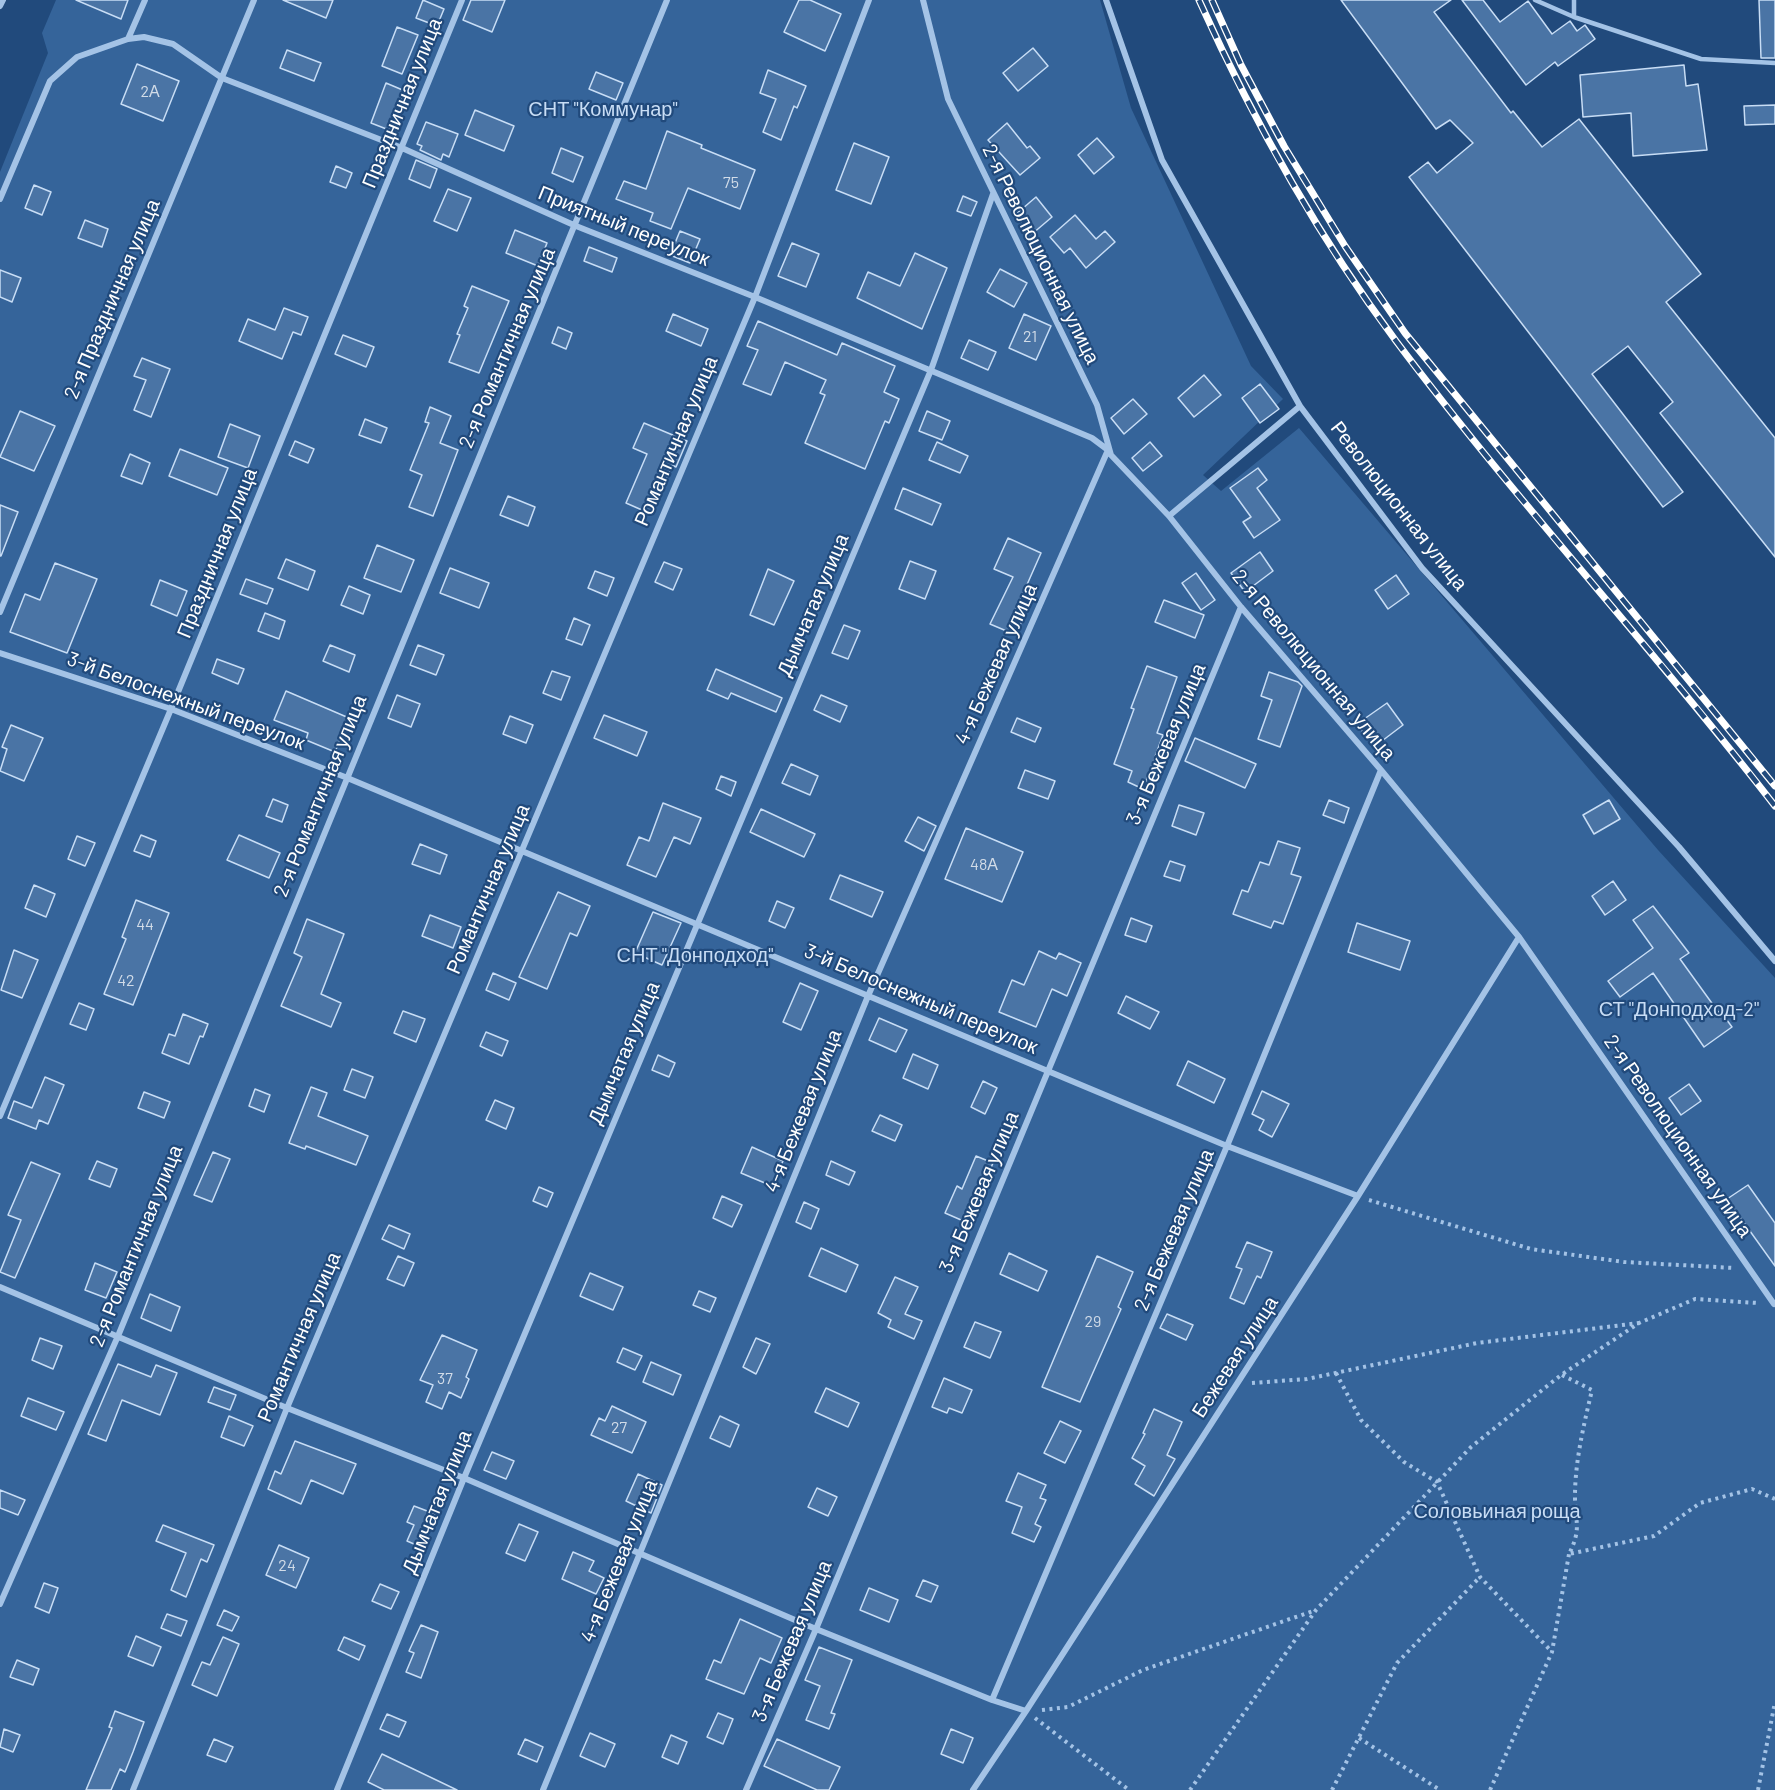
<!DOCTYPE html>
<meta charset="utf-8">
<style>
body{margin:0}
canvas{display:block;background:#214a7c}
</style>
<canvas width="1775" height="1790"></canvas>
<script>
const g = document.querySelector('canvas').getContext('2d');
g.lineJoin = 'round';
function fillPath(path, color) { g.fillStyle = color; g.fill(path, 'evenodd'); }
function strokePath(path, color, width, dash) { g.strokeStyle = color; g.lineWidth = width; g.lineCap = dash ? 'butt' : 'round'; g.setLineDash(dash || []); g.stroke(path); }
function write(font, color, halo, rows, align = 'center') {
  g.font = font + ' Barlow,sans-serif'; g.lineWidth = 4.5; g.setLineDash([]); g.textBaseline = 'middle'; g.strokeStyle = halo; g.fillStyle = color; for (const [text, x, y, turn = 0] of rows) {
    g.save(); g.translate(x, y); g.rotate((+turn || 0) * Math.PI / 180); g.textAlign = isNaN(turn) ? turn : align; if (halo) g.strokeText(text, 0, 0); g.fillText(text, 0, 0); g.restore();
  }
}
const green = new Path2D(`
 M56 0H1100L1131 108 1251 366 1283 399 1203 475 1221 491 1299 428 1658 850 1775 978V1790H0V172L48 53 42 33Z`);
const building = new Path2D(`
 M76 0H128L121 19Z
 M283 0H333L326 18Z
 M423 0 444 9 437 26 416 18Z
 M471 0H505L492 32 463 20Z
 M799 0H810L841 14 825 51 784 32Z
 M1341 0H1451L1434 12 1511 113 1513 111 1542 147 1579 119 1701 274 1666 302 1775 438V557L1660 413 1673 402 1628 346 1592 374 1683 492 1663 507 1409 177 1428 162 1437 173 1473 143 1450 120 1436 129Z
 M1462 0H1483L1500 22 1528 1 1552 34 1570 21 1577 31 1585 25 1595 39 1558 66 1555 62 1526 85Z
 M1759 0H1775V58H1761Z
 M397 27 418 35 402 74 382 66Z
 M1033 48 1048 66 1018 91 1003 73Z
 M287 50 321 63 314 81 280 68Z
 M137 64 179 81 163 121 121 104Z
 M1684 65 1686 86 1698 84 1707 150 1633 156 1631 113 1583 117 1580 75Z
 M768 70 806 86 797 108 794 106 781 140 763 132 776 99 760 93Z
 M596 72 623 83 616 100 589 89Z
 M386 83 405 91 389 130 371 123Z
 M1775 105V124L1745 125 1744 106Z
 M475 110 514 126 504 151 465 135Z
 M426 122 458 134 449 157 443 154 441 160 420 150 422 146 417 144Z
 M1007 123 1027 148 1030 146 1040 158 1020 175 988 140Z
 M667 131 702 145 701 148 755 170 740 209 688 188 671 229 650 221 653 213 616 199 624 181 646 189Z
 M1097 138 1114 157 1094 174 1078 155Z
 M854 143 889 157 871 204 836 190Z
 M561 148 583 157 573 182 552 173Z
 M416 160 437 169 430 188 409 179Z
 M336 166 352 173 346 188 330 182Z
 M34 185 51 192 42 215 25 208Z
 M448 189 471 198 457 231 434 221Z
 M963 196 977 202 971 216 957 211Z
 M1036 197 1052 217 1032 234 1015 215Z
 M1075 215 1096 239 1105 231 1115 242 1086 268 1070 248 1064 253 1050 237Z
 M85 220 108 229 102 247 78 238Z
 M515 230 547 243 538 266 506 253Z
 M680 231 700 239 690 263 670 255Z
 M792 243 819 254 806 287 778 276Z
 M589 247 617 258 612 272 584 261Z
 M915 253 947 268 922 329 857 298 868 272 900 286Z
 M1000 269 1027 283 1014 307 987 292Z
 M0 270 21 278 12 302 0 297Z
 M472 286 509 301 479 373 449 362 460 335 457 334 468 308 464 306Z
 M284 308 308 317 301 335 293 332 282 359 239 341 248 319 275 330Z
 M673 314 708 329 701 346 666 331Z
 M1024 314 1051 326 1036 360 1009 348Z
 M758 321 837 355 842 343 895 366 884 392 899 399 889 423 885 421 865 469 805 443 825 395 820 393 826 380 785 362 771 395 743 384 758 350 747 346Z
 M558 327 572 333 566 349 552 343Z
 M343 335 374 347 366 367 335 354Z
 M969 340 996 352 988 370 961 358Z
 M142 358 170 369 151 417 134 410 146 380 134 376Z
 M1204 375 1221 395 1194 417 1178 398Z
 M1260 384 1279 409 1260 423 1242 398Z
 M1133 399 1147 414 1124 434 1111 418Z
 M430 407 451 416 440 443 458 450 433 516 409 507 422 475 410 470 429 423 425 422Z
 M20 411 55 426 34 471 0 457Z
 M927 411 950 421 942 440 919 431Z
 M365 419 387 428 381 443 359 435Z
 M644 423 687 441 676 467 672 465 651 514 626 503 647 454 633 448Z
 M230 424 260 436 248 468 218 457Z
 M295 441 314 449 308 463 289 455Z
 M937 442 968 456 960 473 929 460Z
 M1150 442 1162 456 1143 471 1132 458Z
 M180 449 228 468 217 495 169 476Z
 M130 454 150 463 142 484 121 476Z
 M1258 468 1267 480 1257 488 1280 520 1254 538 1243 522 1251 517 1230 488Z
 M903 488 941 504 932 525 895 509Z
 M508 496 535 507 528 526 500 515Z
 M0 505 18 512 1 556H0Z
 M1008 538 1041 553 1014 614 1023 618 1016 635 990 624 1013 577 994 569Z
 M377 545 414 560 401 592 364 578Z
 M1260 552 1273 571 1245 592 1231 573Z
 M286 559 315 571 308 590 278 578Z
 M910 561 936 571 925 599 899 589Z
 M664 562 682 569 673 590 655 582Z
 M55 563 97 579 67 653 10 632 25 594 40 600Z
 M450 568 489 583 479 608 440 593Z
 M768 569 794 581 774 625 750 615Z
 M595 571 614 578 607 596 588 588Z
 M1196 573 1215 600 1201 610 1182 583Z
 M1396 575 1409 594 1388 609 1375 590Z
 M246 579 273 589 267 604 240 594Z
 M160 580 187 591 177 616 151 605Z
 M349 586 370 595 363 614 341 605Z
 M1164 600 1204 615 1195 638 1155 622Z
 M265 613 285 621 279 639 258 631Z
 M574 618 590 625 582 645 566 639Z
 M844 625 860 631 848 659 832 653Z
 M330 645 355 655 349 672 323 661Z
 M418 645 444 655 436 675 410 665Z
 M217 659 244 669 238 684 212 673Z
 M1147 666 1177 677 1157 733 1163 735 1143 789 1128 782 1132 771 1114 764 1134 709 1131 708Z
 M716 669 782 698 776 712 731 693 728 699 707 690Z
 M552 671 570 677 561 700 543 693Z
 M1269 672 1298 682 1302 686 1280 747 1258 739 1272 700 1261 696Z
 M286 691 349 718 335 752 306 740 308 733 274 720Z
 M397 695 420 704 411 727 388 718Z
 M821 695 847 706 840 722 814 710Z
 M1387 703 1403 725 1374 747 1357 724Z
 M604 715 647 732 637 756 594 738Z
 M510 716 533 725 526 743 503 734Z
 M1017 718 1041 728 1035 742 1011 732Z
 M11 725 43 738 24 781 0 771 7 749 2 747Z
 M1195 738 1256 764 1245 788 1185 761Z
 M791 764 818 776 810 795 782 783Z
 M1025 770 1055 781 1048 799 1018 788Z
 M721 776 736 782 731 796 716 789Z
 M273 799 288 805 282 822 266 816Z
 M1329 800 1349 808 1344 823 1323 815Z
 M1609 800 1620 819 1594 834 1583 815Z
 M663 803 701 818 690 844 674 837 656 877 627 865 639 837 649 841Z
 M1179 805 1204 813 1196 835 1172 826Z
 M761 809 815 834 804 857 750 832Z
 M918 817 936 826 924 851 905 841Z
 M966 828 1023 852 1002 902 945 879Z
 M141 835 156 841 150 857 134 851Z
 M239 835 280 853 269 878 227 860Z
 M77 836 95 843 85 866 68 859Z
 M1278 841 1300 848 1291 874 1301 877 1283 924 1274 921 1271 928 1233 914 1242 890 1248 892 1260 862 1269 865Z
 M420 844 447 855 440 874 412 864Z
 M1170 861 1185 866 1180 881 1164 876Z
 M840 875 883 892 872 917 830 899Z
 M1613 881 1626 900 1605 915 1592 896Z
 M34 885 55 894 46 917 25 908Z
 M558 892 590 906 577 936 570 933 547 989 519 977Z
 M136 900 169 913 133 1005 104 994 126 939 122 937Z
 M777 901 794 908 785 928 769 921Z
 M1653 906 1689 953 1680 959 1719 1013 1721 1012 1732 1027 1704 1047 1653 973 1620 997 1608 981 1653 948 1633 920Z
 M653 912 681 923 662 965 635 953Z
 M430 915 461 927 453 948 422 936Z
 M1131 918 1152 926 1146 942 1125 935Z
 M307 919 344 934 321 994 341 1003 331 1027 281 1006 302 957 294 953Z
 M1357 923 1410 941 1400 970 1348 952Z
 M14 950 38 960 22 998 1 990Z
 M1039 951 1056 959 1059 953 1081 963 1067 996 1052 989 1036 1027 999 1012 1012 980 1024 985Z
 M493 973 516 983 509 1000 486 990Z
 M800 983 818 991 801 1030 783 1022Z
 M1126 996 1159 1012 1150 1029 1118 1013Z
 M79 1003 94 1009 86 1030 70 1024Z
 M403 1011 425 1019 416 1042 394 1033Z
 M183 1014 208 1024 203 1037 200 1036 189 1064 162 1053 169 1034 175 1036Z
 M879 1018 907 1030 896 1052 869 1040Z
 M486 1032 508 1041 502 1056 480 1046Z
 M913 1054 938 1065 928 1089 903 1078Z
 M658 1055 675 1063 669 1077 652 1070Z
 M1188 1061 1225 1079 1214 1103 1177 1085Z
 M352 1069 373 1077 365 1098 344 1090Z
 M45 1077 64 1085 48 1124 39 1120 36 1129 8 1118 14 1101 32 1108Z
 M983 1081 997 1088 985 1114 971 1107Z
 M1689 1084 1701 1101 1681 1115 1669 1098Z
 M311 1087 327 1093 318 1116 368 1136 356 1165 306 1146 305 1149 289 1143Z
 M255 1089 270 1095 264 1112 249 1106Z
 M1262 1091 1289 1104 1272 1137 1259 1130 1264 1120 1252 1114Z
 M144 1092 170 1102 164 1118 138 1108Z
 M495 1100 514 1108 506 1129 486 1120Z
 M880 1115 902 1125 895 1141 872 1131Z
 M752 1147 783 1161 772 1186 741 1173Z
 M213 1152 230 1159 212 1202 194 1195Z
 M976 1156 993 1163 968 1223 945 1213 957 1186 962 1189Z
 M97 1161 117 1169 110 1187 89 1179Z
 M831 1161 855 1172 849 1185 826 1175Z
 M31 1162 60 1174 15 1278 0 1272 21 1220 8 1215Z
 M1748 1185 1775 1223V1266L1727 1199Z
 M539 1187 553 1193 547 1207 533 1201Z
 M722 1196 742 1205 732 1227 713 1218Z
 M804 1202 819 1209 811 1229 796 1222Z
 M389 1225 410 1234 404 1249 382 1239Z
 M1247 1242 1272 1252 1261 1278 1257 1276 1244 1304 1230 1298 1242 1269 1236 1267Z
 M821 1248 858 1265 846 1292 809 1276Z
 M1009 1253 1047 1271 1038 1291 1000 1274Z
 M398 1256 414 1263 404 1286 387 1279Z
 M1097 1256 1133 1272 1118 1307 1121 1309 1080 1402 1042 1387Z
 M95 1263 117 1272 106 1298 85 1290Z
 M590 1273 623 1287 613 1310 580 1296Z
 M895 1277 918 1287 905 1314 922 1321 914 1339 888 1327 891 1320 878 1313Z
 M699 1291 716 1298 710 1312 693 1305Z
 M150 1294 180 1307 171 1331 141 1318Z
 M1167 1314 1193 1325 1186 1340 1160 1328Z
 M975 1322 1001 1332 990 1358 964 1347Z
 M442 1335 477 1350 466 1377 469 1379 461 1398 449 1392 442 1409 426 1402 433 1385 420 1380Z
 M40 1338 62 1346 53 1369 32 1360Z
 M756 1338 770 1344 756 1374 743 1367Z
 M623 1348 642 1356 635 1370 617 1362Z
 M651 1362 681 1375 673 1395 643 1382Z
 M118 1364 151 1377 156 1365 177 1373 160 1415 122 1400 106 1441 88 1434Z
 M944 1378 972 1390 962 1413 949 1408 947 1413 932 1407Z
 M214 1387 236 1395 230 1410 208 1402Z
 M826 1388 859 1403 848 1427 815 1412Z
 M28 1398 64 1412 56 1430 21 1416Z
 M612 1406 646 1422 632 1453 591 1435 599 1418 605 1421Z
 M1154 1409 1182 1422 1167 1455 1175 1459 1154 1496 1135 1484 1145 1466 1132 1458 1145 1434 1143 1433Z
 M229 1416 253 1426 244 1446 221 1437Z
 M720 1416 739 1425 730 1447 710 1438Z
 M1060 1421 1081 1431 1065 1463 1044 1453Z
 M295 1441 356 1464 343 1494 311 1480 301 1504 268 1489 275 1471 281 1474Z
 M492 1452 514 1461 506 1479 484 1470Z
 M1018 1473 1046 1485 1040 1498 1046 1500 1035 1524 1041 1527 1034 1542 1012 1533 1022 1507 1006 1501Z
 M638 1474 662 1485 651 1513 626 1501Z
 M817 1488 837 1497 828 1516 808 1507Z
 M0 1490 25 1500 18 1515 0 1508Z
 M414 1506 435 1514 421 1547 407 1541 414 1525 407 1522Z
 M519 1524 538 1532 525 1561 506 1553Z
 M163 1525 214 1545 207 1562 201 1559 186 1597 171 1590 186 1553 156 1541Z
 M279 1545 309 1558 296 1588 266 1575Z
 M573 1552 594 1561 589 1571 604 1578 596 1594 562 1579Z
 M923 1580 938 1586 931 1602 916 1596Z
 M44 1583 58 1588 49 1613 35 1607Z
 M380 1584 399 1592 391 1609 372 1601Z
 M869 1588 898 1600 889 1622 860 1610Z
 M224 1610 239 1617 232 1631 217 1625Z
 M167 1614 187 1621 181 1636 161 1628Z
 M740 1619 782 1638 771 1663 760 1658 744 1694 706 1679 714 1660 721 1663Z
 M421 1625 438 1632 421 1678 406 1672 414 1653 409 1651Z
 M136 1636 161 1647 153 1666 128 1656Z
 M223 1637 239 1644 217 1696 192 1685 202 1662 210 1665Z
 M344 1637 365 1646 359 1660 338 1650Z
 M819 1647 852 1660 831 1713 835 1714 829 1729 806 1720 820 1686 805 1680Z
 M17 1660 39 1669 33 1685 10 1677Z
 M115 1711 144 1722 133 1752 125 1772 120 1769 111 1790H86L112 1728 109 1727Z
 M718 1713 733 1719 723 1744 707 1737Z
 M387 1714 406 1722 399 1737 380 1729Z
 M4 1729 20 1735 13 1752 0 1747Z
 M951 1729 973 1738 963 1763 941 1754Z
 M590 1733 615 1744 605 1767 580 1756Z
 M671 1735 687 1742 678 1764 662 1757Z
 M214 1739 233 1747 226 1762 207 1755Z
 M525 1739 543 1747 537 1762 518 1754Z
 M777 1739 840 1767 829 1790H817L764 1766Z
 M382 1754 457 1790H384L368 1782Z`);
const path = new Path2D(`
 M1369 1200 1531 1249 1624 1262 1735 1268
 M1336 1373 1361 1420 1404 1462 1437 1482 1480 1577 1552 1652
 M1562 1375 1592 1390C1584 1424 1575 1461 1575 1496 1575 1523 1582 1528 1569 1554L1654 1536 1700 1503 1752 1489 1775 1499
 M1252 1383 1307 1379 1477 1343 1639 1323
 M1042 1710 1068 1707 1143 1670 1316 1610
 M1035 1718 1129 1790
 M1359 1738 1440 1790
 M1190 1790 1316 1610 1471 1447 1561 1375 1639 1323 1695 1299 1758 1303
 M1332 1790 1397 1663 1480 1577
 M1490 1790 1552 1652 1569 1554
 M1758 1790 1775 1702`);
const service = new Path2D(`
 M1535 0 1574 17 1701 59 1775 63
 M1574 17V0`);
const minor = new Path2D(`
 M923 0 948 99 1097 405 1111 455 1169 516 1241 607 1381 770 1519 937 1774 1304
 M1106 0 1162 160 1300 406 1422 568 1679 847 1775 961
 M0 6 3 0
 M128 39 145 0
 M0 199 50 81 77 57 128 39 144 37 173 44 222 78 402 148 576 226 755 297 1092 438 1108 450 868 996 543 1790
 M1169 516 1300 406
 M0 612 254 0
 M0 653 171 709 345 777 1227 1146 1358 1196
 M0 1116 171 709 462 0
 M0 1287 287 1408 464 1478 816 1629 992 1700 1026 1711
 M0 1604 118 1336 667 0
 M992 1700 1227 1146 1381 770
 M133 1790 287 1408 755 297 869 0
 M337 1790 464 1478 931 370 993 194
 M746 1790 816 1629 1241 607
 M973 1790 1026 1711 1358 1196 1519 937`);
const rail = new Path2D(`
 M1199 0C1253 120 1317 235 1396 341 1516 501 1653 648 1775 806
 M1212 0 1241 65 1284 146 1345 246 1405 333 1775 786`);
const numberNames = [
 ["2А",150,92],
 ["75",731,183],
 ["21",1030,337],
 ["48А",984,865],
 ["44",145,925],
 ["42",126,981],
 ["29",1093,1322],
 ["37",445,1379],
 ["27",619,1428],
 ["24",287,1566]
];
const streetNames = [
 ["Праздничная улица",402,103,-68],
 ["Приятный переулок",624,226,22],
 ["2-я Революционная улица",1041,254,64],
 ["2-я Праздничная улица",112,299,-67],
 ["2-я Романтичная улица",507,348,-67],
 ["Романтичная улица",676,441,-67],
 ["Революционная улица",1399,506,52],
 ["Праздничная улица",217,553,-68],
 ["Дымчатая улица",813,605,-67],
 ["4-я Бежевая улица",996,664,-66],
 ["2-я Революционная улица",1314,665,50],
 ["3-й Белоснежный переулок",186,701,20],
 ["3-я Бежевая улица",1166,744,-67],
 ["2-я Романтичная улица",320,796,-68],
 ["Романтичная улица",488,889,-67],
 ["3-й Белоснежный переулок",921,999,23],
 ["Дымчатая улица",624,1053,-67],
 ["4-я Бежевая улица",803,1111,-68],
 ["2-я Революционная улица",1678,1136,55],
 ["3-я Бежевая улица",979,1192,-67],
 ["2-я Бежевая улица",1174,1230,-67],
 ["2-я Романтичная улица",136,1246,-68],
 ["Романтичная улица",299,1337,-67],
 ["Бежевая улица",1235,1357,-57],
 ["Дымчатая улица",437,1502,-68],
 ["4-я Бежевая улица",619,1561,-68],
 ["3-я Бежевая улица",792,1641,-67]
];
const parkNames = [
 ["СНТ \"Коммунар\"",603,109],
 ["СНТ \"Донподход\"",695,955],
 ["СТ \"Донподход-2\"",1679,1009],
 ["Соловьиная роща",1497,1511]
];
fillPath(green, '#35649a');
fillPath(building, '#4a74a5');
strokePath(building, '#c8ddf5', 1.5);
strokePath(path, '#a4c3e6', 4, [3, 4.5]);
strokePath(service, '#a4c3e6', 4.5);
strokePath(minor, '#a4c3e6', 6);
strokePath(rail, '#fff', 7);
strokePath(rail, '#214a7c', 4.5, [14]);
write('16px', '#d2dce8', null, numberNames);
write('20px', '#fff', '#214a7c', streetNames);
write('20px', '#c8ddf5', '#214a7c', parkNames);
</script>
